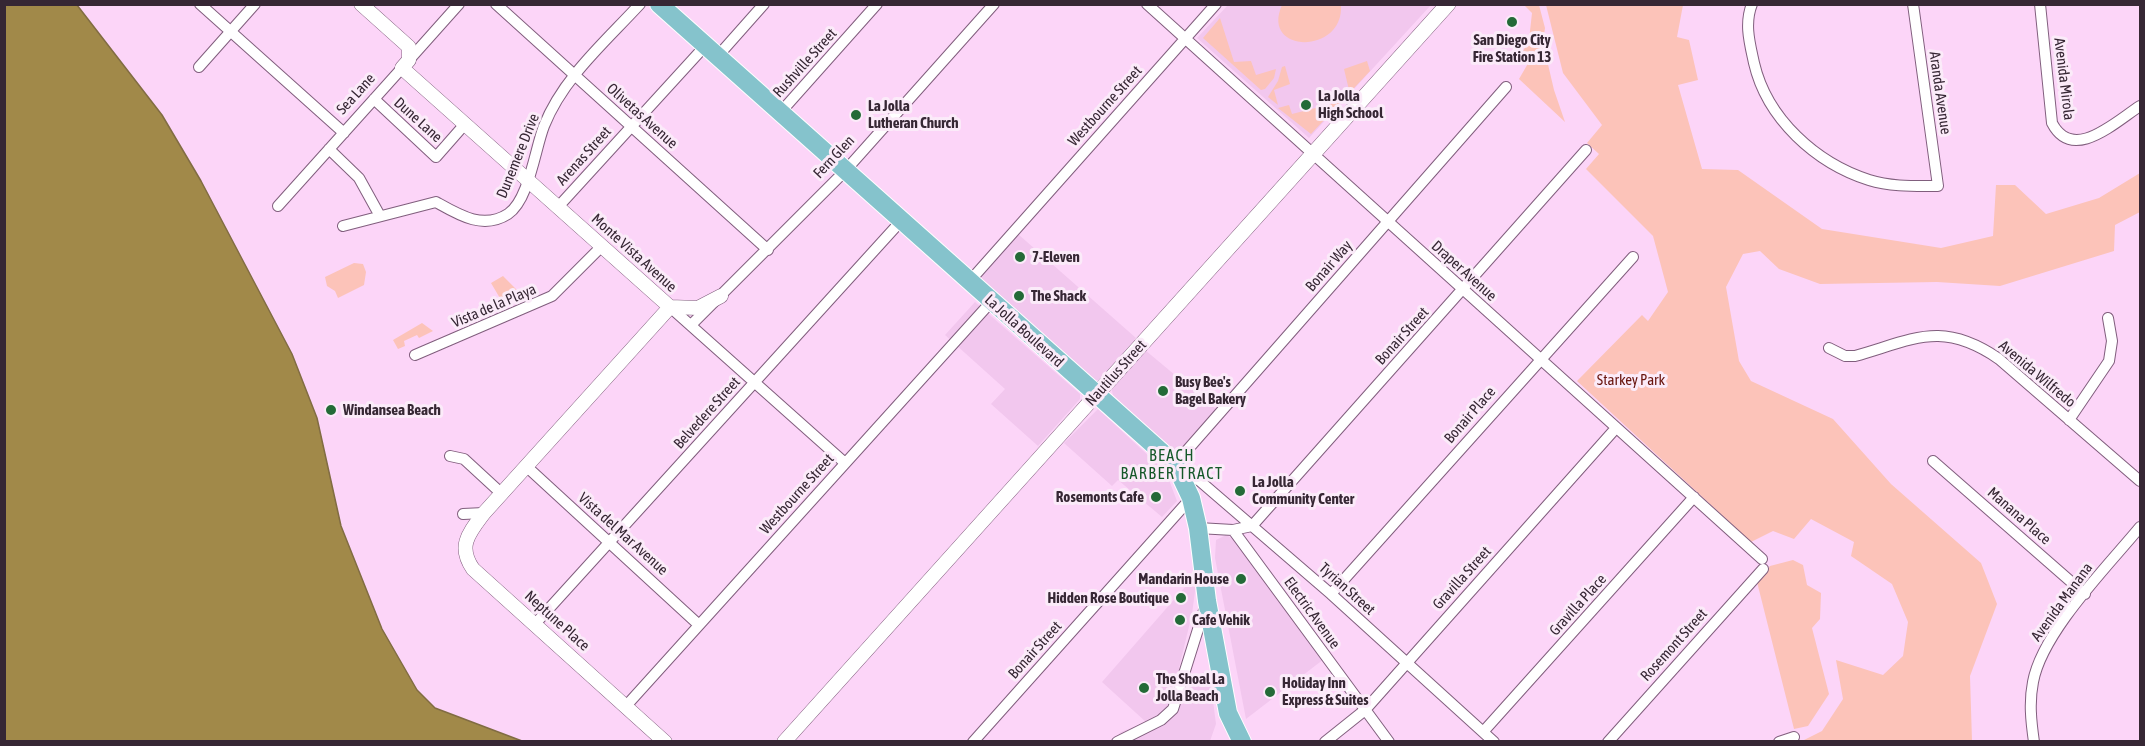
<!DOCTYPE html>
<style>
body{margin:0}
#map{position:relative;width:2145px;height:746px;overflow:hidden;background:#fcd5f8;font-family:"Asap Condensed",sans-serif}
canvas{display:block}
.frame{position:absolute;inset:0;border:6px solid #362734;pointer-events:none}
</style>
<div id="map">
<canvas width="2145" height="746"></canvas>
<div class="frame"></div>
</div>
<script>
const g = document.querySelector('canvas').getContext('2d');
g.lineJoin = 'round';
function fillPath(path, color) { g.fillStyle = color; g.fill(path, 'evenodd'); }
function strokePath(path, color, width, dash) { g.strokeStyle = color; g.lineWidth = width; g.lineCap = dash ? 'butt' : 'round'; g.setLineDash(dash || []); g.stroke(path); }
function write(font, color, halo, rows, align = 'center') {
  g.font = font + ' "Asap Condensed",sans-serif'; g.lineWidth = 6; g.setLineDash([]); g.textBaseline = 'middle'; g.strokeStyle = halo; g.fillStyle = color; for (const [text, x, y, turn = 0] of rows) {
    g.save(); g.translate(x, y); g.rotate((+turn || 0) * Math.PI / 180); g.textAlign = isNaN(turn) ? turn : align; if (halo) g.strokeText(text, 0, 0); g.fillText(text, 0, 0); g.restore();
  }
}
const built = new Path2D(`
 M1228 5H1431L1309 138 1197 38Z
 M1018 234 1136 338 1099 380 1093 381 982 282V276Z
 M975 302 1080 394V399L1038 446 991 404 1005 389 945 335Z
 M1145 350 1217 410 1177 456 1113 395 1111 387Z
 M1098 409 1166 472 1177 501 1162 517 1118 480 1112 486 1064 443Z
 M1226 535 1236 540 1324 659 1246 719 1215 558 1216 540Z
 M1196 584 1192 614 1179 668 1191 677 1209 670 1216 724 1210 741H1111L1121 732 1146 722 1102 682 1185 587Z`);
const green = new Path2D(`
 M1282 5H1341C1344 55 1260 54 1282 5Z
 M1524 5H1539L1545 28 1543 43 1554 90 1565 122 1519 79 1530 60 1522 53 1529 40 1532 13Z
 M1546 5H1683L1677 37 1689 40 1698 80 1678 85 1702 169 1738 170 1822 229 1941 248 1993 236 1996 185H2015L2046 214 2099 198 2140 173V212L2115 225 2114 251 2000 286 1937 282 1820 284 1779 269 1760 251 1743 254 1726 287 1739 361 1751 381 1833 419 1891 484 1981 563 1997 604 1970 676 1972 741H1802L1822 731 1843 699 1836 660 1883 675 1903 656 1908 622 1892 584 1851 556 1854 542 1811 519 1794 539 1773 531 1751 542 1577 381 1642 315 1648 321 1668 292 1653 236 1586 169 1599 154 1587 143 1602 125 1563 73Z
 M1220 18 1234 62 1251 61 1256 75 1276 69 1274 78 1265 89 1261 90 1203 38Z
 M1367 61 1370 71 1311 134 1278 108 1289 105 1292 114 1339 102 1337 94 1349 90 1344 69Z
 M1285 66 1290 84 1274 90 1278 105 1268 97 1278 81 1282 67Z
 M354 263 363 264 366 272 364 285 338 298 335 291 327 286 325 277Z
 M503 276 517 290 514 292V300L504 305 491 283Z
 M422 323 433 331 419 338 417 335 404 341 405 346 398 349 393 340Z
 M1793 560 1803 565 1807 585 1821 593 1820 619 1812 628 1829 694 1808 726 1794 729 1757 582 1770 566Z`);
const water = new Path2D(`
 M4 5H77L162 115 201 181 292 354 317 418 341 526 382 629 417 690 435 708 522 741H5Z`);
const minor = new Path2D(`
 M200 4 344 133
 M496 4 768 250
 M1147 4 1762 559
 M1752 4C1744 24 1750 44 1754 63 1767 119 1816 163 1869 180 1891 187 1915 186 1938 186L1913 4
 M2040 4 2052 123C2073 163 2115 122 2140 106
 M717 57 764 4
 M409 60 459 4
 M199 67 255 4
 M374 99 436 157 465 124
 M779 114 877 4
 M329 149 359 178 380 216
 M278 206 402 68
 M558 207 705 46
 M343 226 436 202C459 215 483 230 508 214 529 200 535 149 544 126 563 78 605 42 640 4
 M969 282 1216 4
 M670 307 845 463
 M691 325 845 171 994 4
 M1829 348 1845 356H1855C1915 339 1942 320 1999 359L2140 481
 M415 355 552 296 602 246
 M2069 420 2109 361 2112 341 2108 318
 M450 456 464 459 502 494
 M1933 461 2085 594
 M526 466 699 625
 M463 514 484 513
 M1198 528 1233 530 1389 742
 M1233 530 1252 526 1586 150
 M1331 594 1633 257
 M535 624 901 221
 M626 706 991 302
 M1483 732 1694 497
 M973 742 1191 498
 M1117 742 1161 720 1173 709 1205 607
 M1325 742 1365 710 1616 428
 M1494 742 1331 594 1201 482 1175 464 1506 87
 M1608 742 1763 569
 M1779 742 1794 737
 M2034 742C2031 721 2029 702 2033 682 2042 632 2108 566 2140 527`);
const tertiary = new Path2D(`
 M361 4 409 47V60L402 68 670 307
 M670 307 698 308 721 296
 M665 742 473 569C457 546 469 533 484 513L670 307
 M784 742 1096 395`);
const secondary = new Path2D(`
 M1096 395 1448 4`);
const primary = new Path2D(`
 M659 4 1175 464 1191 498 1198 528 1207 601 1228 713 1242 742`);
const markers = [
 [1512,22,6,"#236a37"],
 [1306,105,6,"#236a37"],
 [856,115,6,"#236a37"],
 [1020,257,6,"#236a37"],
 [1019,296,6,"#236a37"],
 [1163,391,6,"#236a37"],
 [331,410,6,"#236a37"],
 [1240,491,6,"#236a37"],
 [1156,497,6,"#236a37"],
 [1241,579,6,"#236a37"],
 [1181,598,6,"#236a37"],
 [1180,620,6,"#236a37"],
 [1144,688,6,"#236a37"],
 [1270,692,6,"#236a37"]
];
const poiNames = [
 ["San Diego City",1512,40,"center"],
 ["Fire Station 13",1512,57,"center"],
 ["La Jolla",1318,96],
 ["High School",1318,113],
 ["La Jolla",868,106],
 ["Lutheran Church",868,123],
 ["7-Eleven",1032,257],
 ["The Shack",1031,296],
 ["Busy Bee's",1175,382],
 ["Bagel Bakery",1175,399],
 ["Windansea Beach",343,410],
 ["La Jolla",1252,482],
 ["Community Center",1252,499],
 ["Rosemonts Cafe",1144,497,"right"],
 ["Mandarin House",1229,579,"right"],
 ["Hidden Rose Boutique",1169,598,"right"],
 ["Cafe Vehik",1192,620],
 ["The Shoal La",1156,679],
 ["Jolla Beach",1156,696],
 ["Holiday Inn",1282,683],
 ["Express & Suites",1282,700]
];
const streetNames = [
 ["Rushville Street",805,63,-48],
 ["Avenida Mirola",2064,79,83],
 ["Aranda Avenue",1940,93,82],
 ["Sea Lane",356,94,-48],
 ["Westbourne Street",1105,106,-48],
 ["Olivetas Avenue",642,116,42],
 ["Dune Lane",418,120,42],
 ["Dunemere Drive",518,156,-68],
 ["Arenas Street",584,156,-48],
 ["Fern Glen",834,157,-47],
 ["Monte Vista Avenue",634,253,42],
 ["Bonair Way",1329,266,-49],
 ["Draper Avenue",1464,271,42],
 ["Vista de la Playa",494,306,-23],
 ["La Jolla Boulevard",1024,331,42],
 ["Bonair Street",1402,336,-48],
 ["Nautilus Street",1116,373,-48],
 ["Avenida Wilfredo",2037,374,40],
 ["Belvedere Street",707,413,-48],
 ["Bonair Place",1470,415,-49],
 ["Westbourne Street",797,494,-48],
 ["Manana Place",2019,516,41],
 ["Vista del Mar Avenue",623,534,42],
 ["Gravilla Street",1462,578,-48],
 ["Tyrian Street",1347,589,42],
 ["Avenida Manana",2062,602,-54],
 ["Gravilla Place",1578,605,-48],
 ["Electric Avenue",1312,613,54],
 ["Neptune Place",557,621,42],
 ["Rosemont Street",1674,645,-48],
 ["Bonair Street",1035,650,-48]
];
const parkNames = [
 ["Starkey Park",1631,380]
];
const neighbourhoodNames = [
 ["BEACH",1172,456],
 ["BARBER TRACT",1172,474]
];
fillPath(built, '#f2c7ee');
fillPath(green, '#fcc3b9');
fillPath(water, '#a18949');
strokePath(water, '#816c43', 1.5);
strokePath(minor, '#805e7d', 12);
strokePath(tertiary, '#805e7d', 15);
strokePath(secondary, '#805e7d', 16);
strokePath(primary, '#fff', 20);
strokePath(minor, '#fff', 10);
strokePath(tertiary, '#fff', 14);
strokePath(secondary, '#fff', 15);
strokePath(primary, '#85c3cc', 18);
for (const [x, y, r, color] of markers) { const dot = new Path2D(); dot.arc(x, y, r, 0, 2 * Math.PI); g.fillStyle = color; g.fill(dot); strokePath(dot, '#fbebf9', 2); }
write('bold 15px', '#362734', '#fbebf9', poiNames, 'left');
write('15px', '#362734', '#fbebf9', streetNames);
write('15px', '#68140d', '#fbebf9', parkNames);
g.letterSpacing = '1.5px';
write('16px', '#155829', '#fbebf9', neighbourhoodNames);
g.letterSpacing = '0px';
</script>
